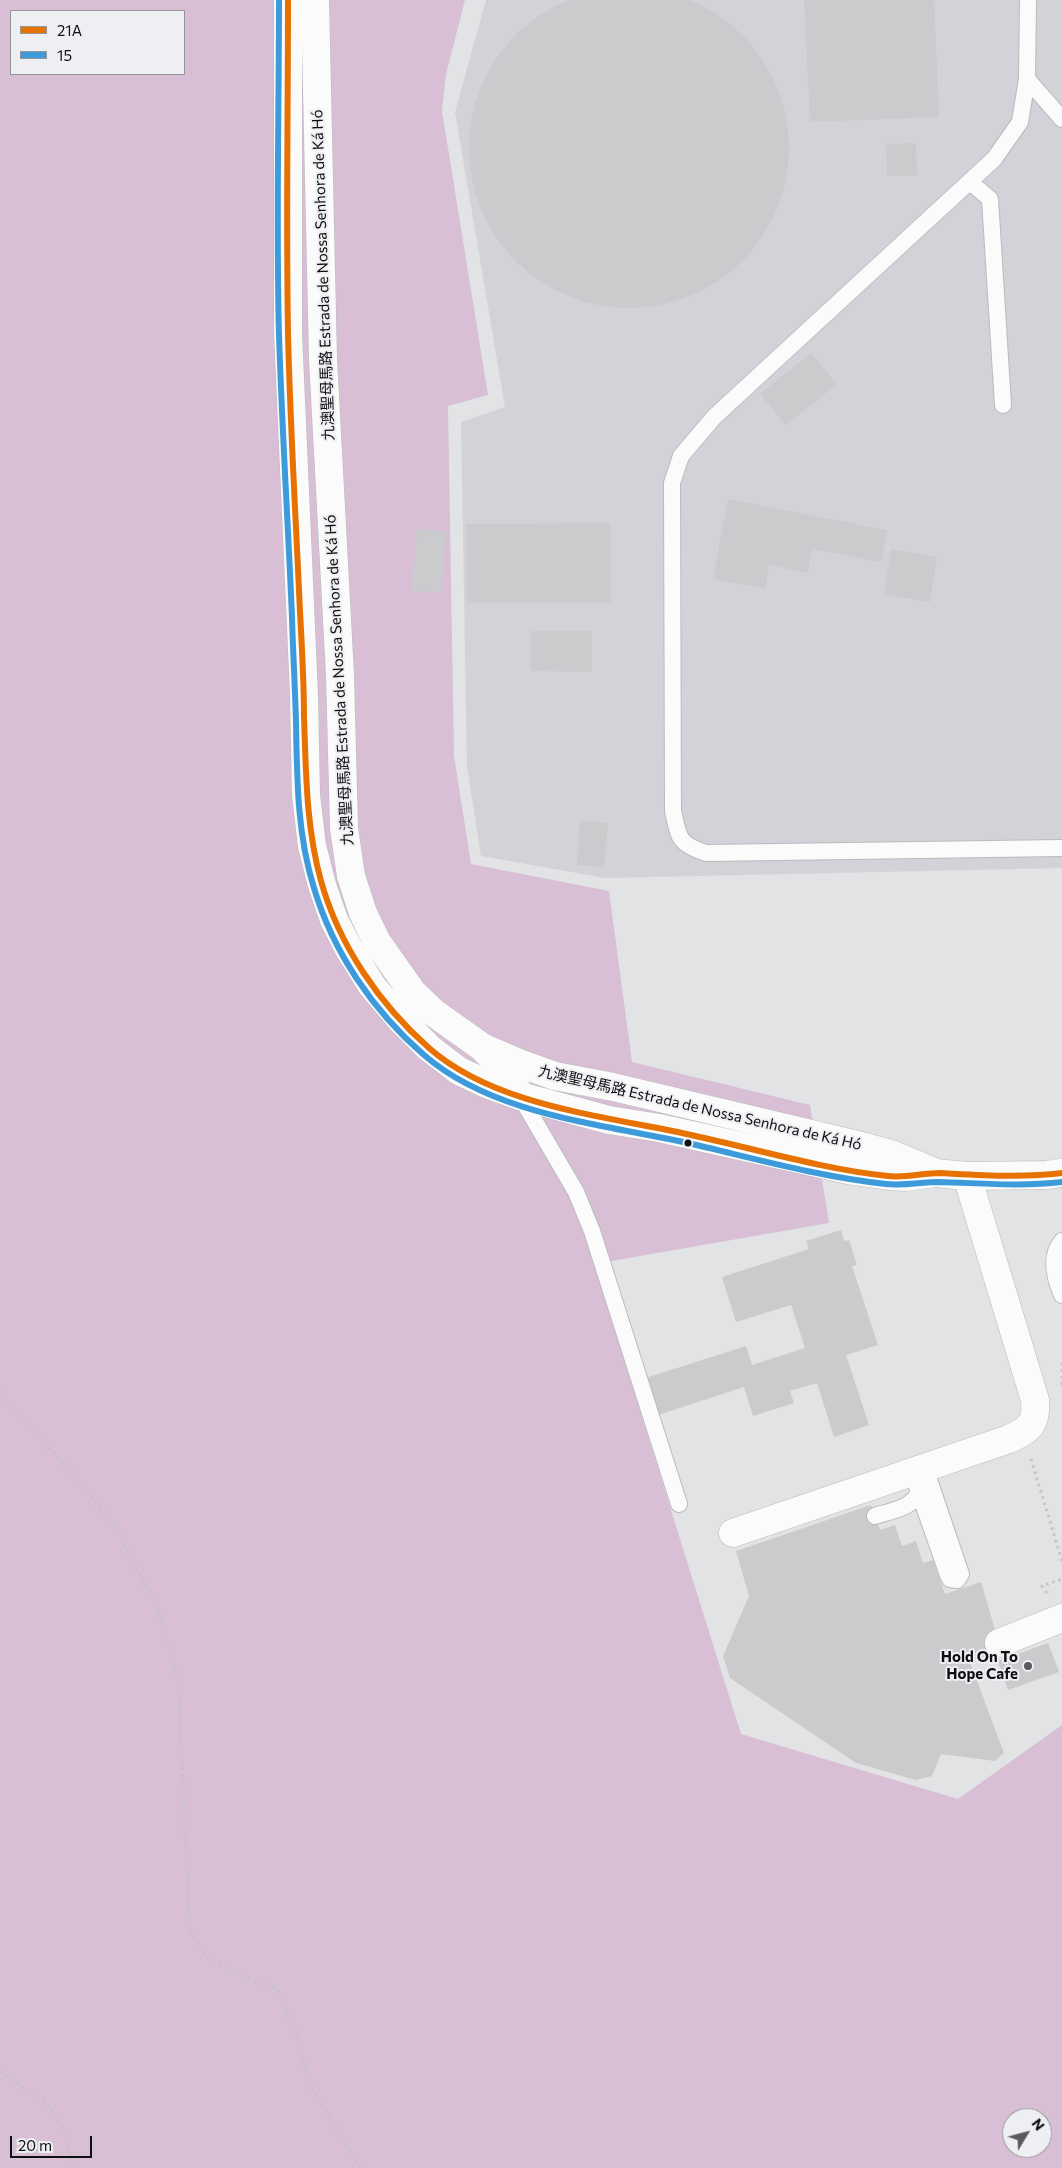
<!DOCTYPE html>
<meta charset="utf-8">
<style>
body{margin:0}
#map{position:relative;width:1062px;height:2168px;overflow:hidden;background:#e2e3e4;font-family:Commissioner,sans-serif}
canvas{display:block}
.legend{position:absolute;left:10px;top:10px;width:175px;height:65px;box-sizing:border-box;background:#eeeff2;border:1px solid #959698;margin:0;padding:6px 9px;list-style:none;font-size:15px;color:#0f1011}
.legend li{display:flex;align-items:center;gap:10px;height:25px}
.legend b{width:25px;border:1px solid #959698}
.north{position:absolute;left:1002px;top:2108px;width:50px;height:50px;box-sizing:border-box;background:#eeeff2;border:1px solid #959698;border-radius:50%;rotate:53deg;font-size:14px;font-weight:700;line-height:20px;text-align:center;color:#0f1011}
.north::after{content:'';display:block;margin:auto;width:18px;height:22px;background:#595a5b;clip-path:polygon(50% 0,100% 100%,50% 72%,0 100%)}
.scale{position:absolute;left:10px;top:2136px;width:82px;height:22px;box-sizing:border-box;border:2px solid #0f1011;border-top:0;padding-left:6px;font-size:15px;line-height:18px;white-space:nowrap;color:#0f1011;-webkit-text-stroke:4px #eeeff2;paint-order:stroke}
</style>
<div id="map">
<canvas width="1062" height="2168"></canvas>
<ul class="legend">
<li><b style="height:6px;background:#e77202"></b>21A</li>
<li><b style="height:6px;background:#3e9bdb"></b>15</li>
</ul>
<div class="north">N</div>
<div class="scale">20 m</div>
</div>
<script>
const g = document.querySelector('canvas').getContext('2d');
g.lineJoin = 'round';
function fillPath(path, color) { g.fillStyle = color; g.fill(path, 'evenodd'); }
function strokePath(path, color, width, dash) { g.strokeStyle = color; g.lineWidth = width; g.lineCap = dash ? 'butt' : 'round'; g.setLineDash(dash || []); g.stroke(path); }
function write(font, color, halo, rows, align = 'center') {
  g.font = font + ' Commissioner,"Noto Sans SC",sans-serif'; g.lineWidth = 4; g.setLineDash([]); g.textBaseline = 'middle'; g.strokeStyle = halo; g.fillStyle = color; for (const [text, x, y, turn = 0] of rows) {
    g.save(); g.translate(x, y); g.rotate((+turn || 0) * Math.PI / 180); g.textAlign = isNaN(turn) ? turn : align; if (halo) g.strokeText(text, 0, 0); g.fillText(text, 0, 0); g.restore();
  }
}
const built = new Path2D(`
 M486 0H1062V868L605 878 481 856 467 767 461 422 505 407 455 112Z`);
const green = new Path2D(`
 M0 0H465L446 74 442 111 488 395 448 406 454 756 471 864 609 891 632 1062 810 1105 829 1223 594 1264 741 1734 958 1799 1062 1725V2168H0ZM11 11H184V74H11ZM1012 2118H1042V2148H1012Z`);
const building = new Path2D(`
 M469 148a160 160 0 1 1 320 0a160 160 0 1 1-320 0Z
 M804 0H934L939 117 810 122Z
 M916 143 917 176H887L886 144Z
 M811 353 837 384 786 425 760 394Z
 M728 499 887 530 881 562 812 549 808 573 769 565 765 589 713 579Z
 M610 523 611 602 467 603 466 524Z
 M417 529 446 531 441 593 412 591Z
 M891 549 937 557 930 602 884 594Z
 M531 631H592V672L531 671Z
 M580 820 608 823 604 867 577 865Z
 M841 1230 844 1241 849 1240 857 1265 852 1266 878 1345 846 1355 869 1425 834 1437 817 1383 790 1391 794 1403 753 1416 744 1387 658 1415 646 1378 746 1346 752 1365 805 1348 791 1305 736 1322 722 1277 809 1249 806 1241Z
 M871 1505 880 1530 895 1525 902 1546 916 1541 923 1563 933 1560 945 1594 981 1582 1001 1650 970 1662 1004 1753 995 1761 941 1754 932 1776 916 1780 856 1763 730 1678 723 1656 749 1596 736 1551Z
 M1048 1643 1059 1672 1008 1690 998 1661Z`);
const path = new Path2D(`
 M1062 1363V1386
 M0 1387 7 1401 64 1464 114 1524 159 1612 178 1682 190 1929 206 1956 250 1980 276 1988 296 2033 309 2083 360 2168
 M1031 1459 1062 1561
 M1047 1593 1042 1586 1062 1579
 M0 2071 49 2106 66 2134 72 2168`);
const lane = new Path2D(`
 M1028 0 1027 79 1020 122 994 159 714 417 681 456 672 483 673 811C679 838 678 844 706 853L1062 848
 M1027 79 1062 119
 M970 182 990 199 1003 405
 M520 1096 576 1192 592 1231 679 1504
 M1062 1241C1049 1256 1055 1279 1062 1295
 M912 1472 948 1575 950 1579 957 1580 961 1574 925 1468
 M875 1516C890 1511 915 1508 919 1490`);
const street = new Path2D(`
 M482 1047 511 1077 520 1096
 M733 1533 1009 1439C1030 1429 1037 1424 1035 1400L967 1176
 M999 1643 1062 1618`);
const secondary = new Path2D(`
 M288 0V333L304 695 306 795 312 846 322 885 334 920 349 949 372 986 400 1019 429 1048 459 1071 489 1085 520 1096 609 1120 659 1128 853 1171 889 1176 905 1177 935 1173 967 1176 1047 1175 1062 1173
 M315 0 323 359 340 675 344 828 351 876 363 913 377 942 413 993 434 1013 482 1047 524 1065 555 1076 613 1087 854 1144 891 1154 934 1172`);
const bus1 = new Path2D(`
 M288 0C288 111 286 222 288 332 290 425 296 519 300 612 302 647 304 682 304 717 306 772 306 827 321 881 339 945 379 1004 429 1048 496 1107 607 1116 691 1135 756 1149 822 1169 888 1176 906 1178 922 1173 940 1173 980 1175 1022 1178 1062 1173`);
const bus2 = new Path2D(`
 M279 0C279 111 276 223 279 335 282 429 288 523 292 617 293 652 295 687 296 722 297 778 297 834 314 888 333 952 373 1011 424 1055 493 1115 602 1124 688 1143 753 1158 820 1177 886 1184 904 1186 921 1182 939 1182 980 1183 1021 1187 1062 1182`);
const markers = [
 [688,1143,4.5,"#0f1011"],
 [1028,1666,5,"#595a5b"]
];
const streetNames = [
 ["九澳聖母馬路 Estrada de Nossa Senhora de Ká Hó",323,275,-92],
 ["九澳聖母馬路 Estrada de Nossa Senhora de Ká Hó",339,680,-93],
 ["九澳聖母馬路 Estrada de Nossa Senhora de Ká Hó",700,1108,13]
];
const poiNames = [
 ["Hold On To",1018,1657],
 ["Hope Cafe",1018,1674]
];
fillPath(built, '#d2d3d9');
fillPath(green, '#d8bfd6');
fillPath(building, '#cacbcc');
strokePath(lane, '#babbbc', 18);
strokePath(street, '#babbbc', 29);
strokePath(secondary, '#babbbc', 29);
strokePath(path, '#c3c4c5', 3, [2.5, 4]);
strokePath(lane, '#fbfbfb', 16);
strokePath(street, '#fbfbfb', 28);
strokePath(secondary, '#fbfbfb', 28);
strokePath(bus1, '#e77202', 6);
strokePath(bus2, '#3e9bdb', 6);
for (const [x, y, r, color] of markers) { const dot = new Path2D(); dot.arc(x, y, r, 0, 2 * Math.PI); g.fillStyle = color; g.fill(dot); strokePath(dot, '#eeeff2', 2); }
write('15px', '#0f1011', '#eeeff2', streetNames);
write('bold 15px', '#0f1011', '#eeeff2', poiNames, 'right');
</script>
